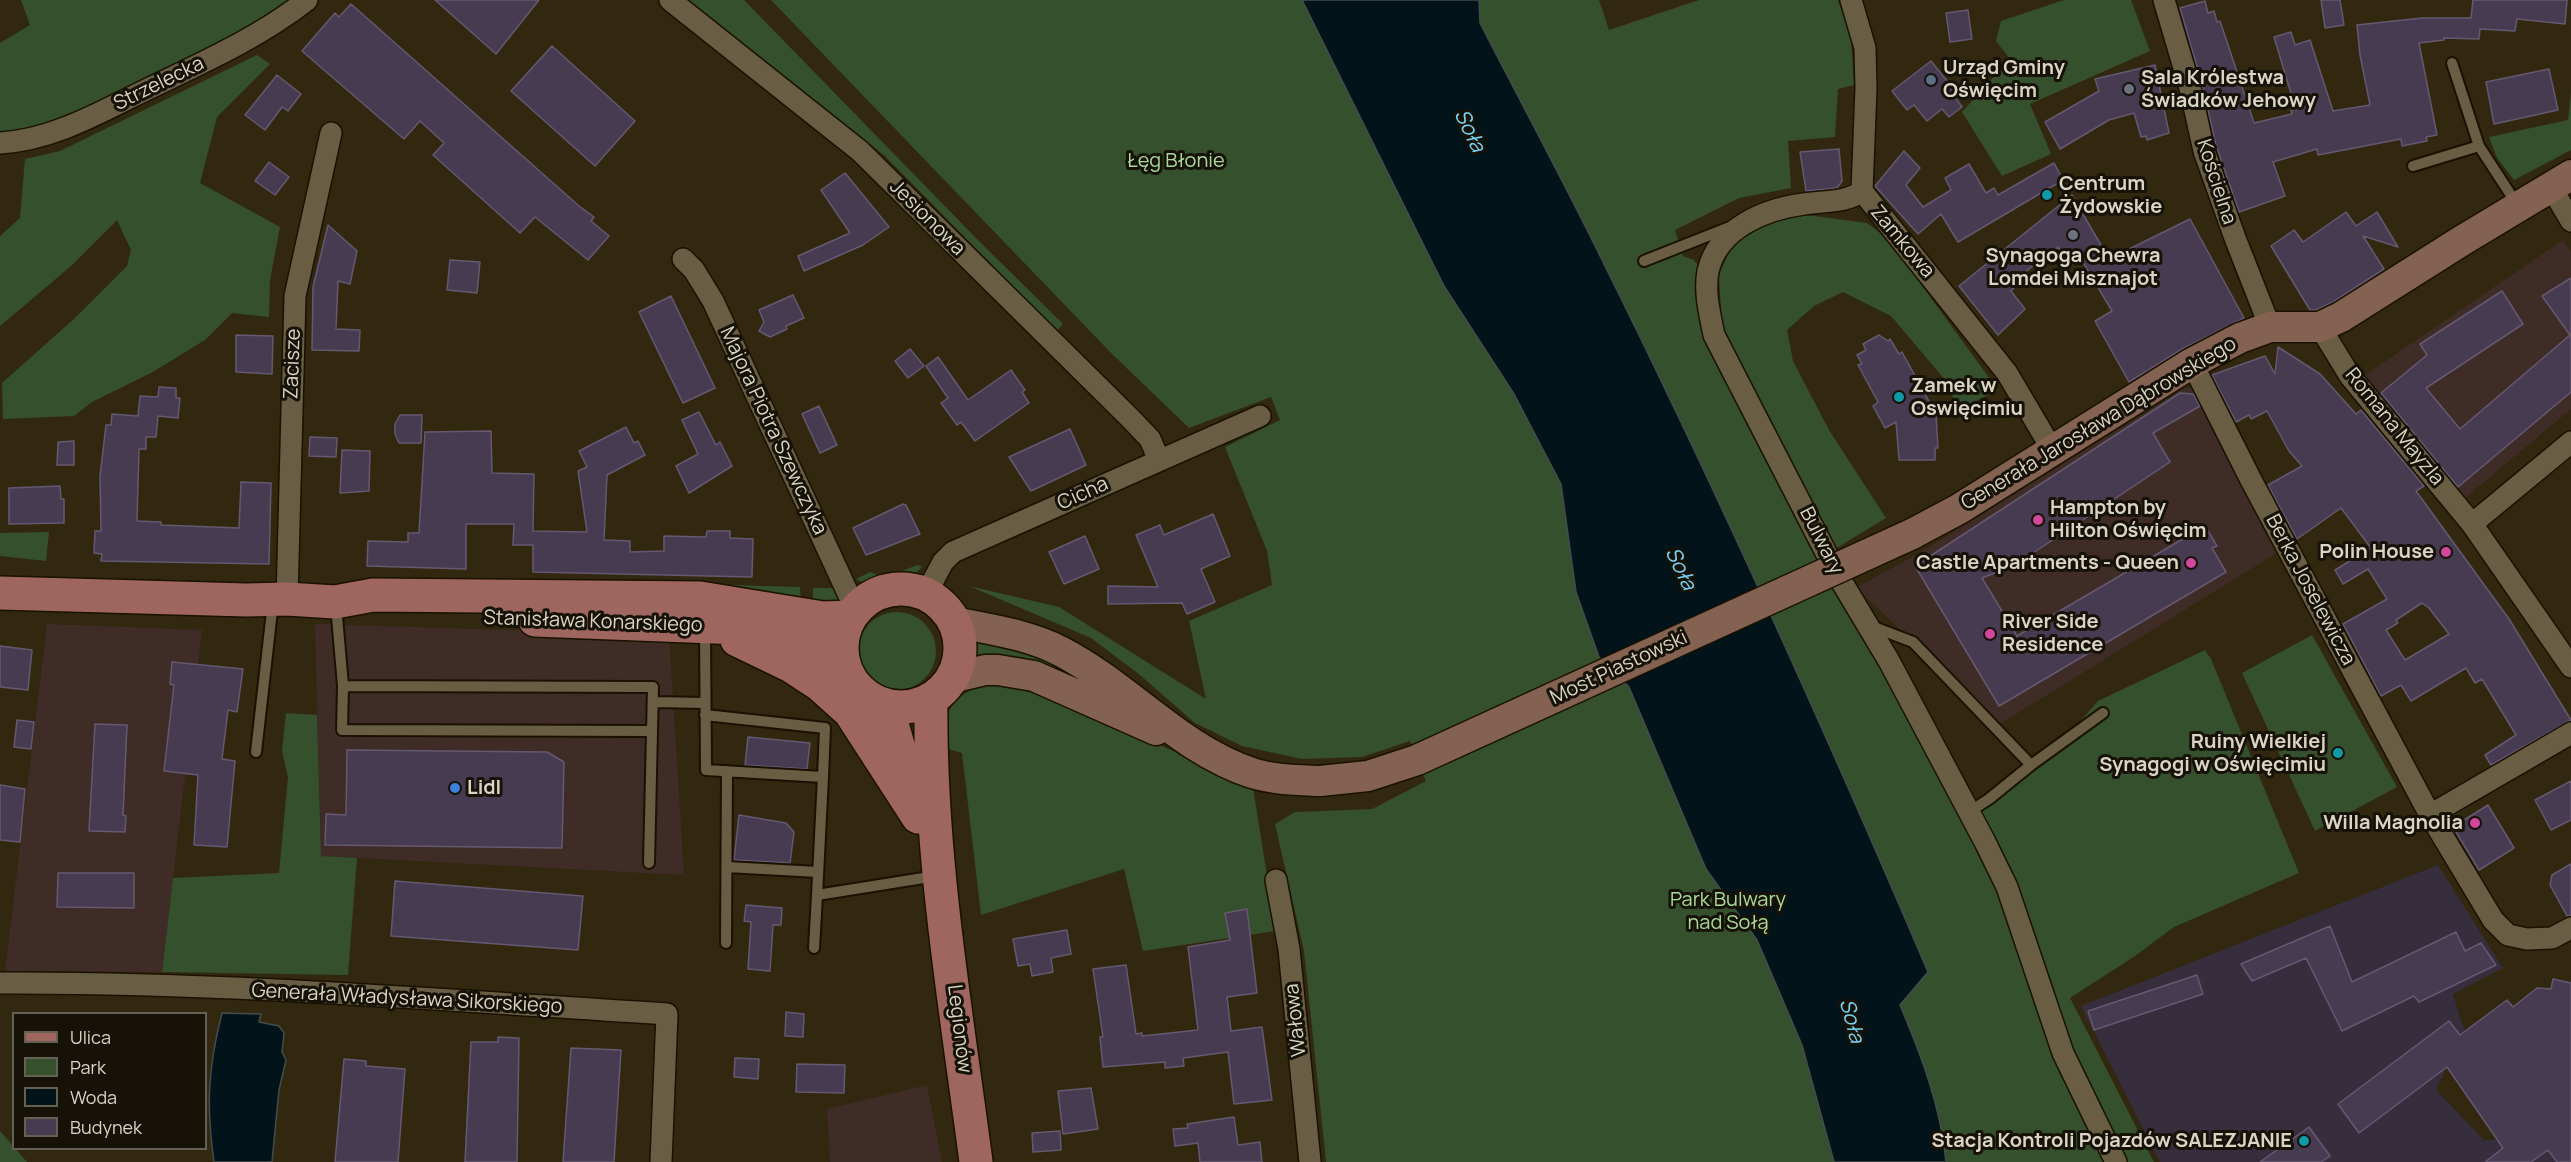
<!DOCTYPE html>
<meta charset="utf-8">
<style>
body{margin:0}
#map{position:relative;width:2571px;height:1162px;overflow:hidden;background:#322810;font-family:Manrope,sans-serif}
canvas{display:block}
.legend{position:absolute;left:12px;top:1012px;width:195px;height:138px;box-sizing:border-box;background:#161208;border:2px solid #646054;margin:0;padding:8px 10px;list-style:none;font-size:18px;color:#dad4c5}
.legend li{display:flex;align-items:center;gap:12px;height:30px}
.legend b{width:30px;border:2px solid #646054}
</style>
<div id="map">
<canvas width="2571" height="1162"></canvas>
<ul class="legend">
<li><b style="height:8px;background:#9e665e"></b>Ulica</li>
<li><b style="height:16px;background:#34502c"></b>Park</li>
<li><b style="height:16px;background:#03131a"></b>Woda</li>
<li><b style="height:16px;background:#473b51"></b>Budynek</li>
</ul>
</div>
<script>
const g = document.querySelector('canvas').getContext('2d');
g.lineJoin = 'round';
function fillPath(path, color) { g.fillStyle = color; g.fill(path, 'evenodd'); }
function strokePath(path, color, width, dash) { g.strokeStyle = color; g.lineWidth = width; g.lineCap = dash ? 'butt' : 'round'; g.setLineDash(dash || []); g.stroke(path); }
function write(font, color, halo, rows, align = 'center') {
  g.font = font + ' Manrope,sans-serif'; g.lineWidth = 6; g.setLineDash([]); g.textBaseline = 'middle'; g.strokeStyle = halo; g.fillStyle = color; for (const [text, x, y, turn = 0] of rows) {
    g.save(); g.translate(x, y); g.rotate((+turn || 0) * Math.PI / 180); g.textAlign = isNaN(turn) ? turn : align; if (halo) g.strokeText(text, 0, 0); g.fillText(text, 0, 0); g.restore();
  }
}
const commercial = new Path2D(`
 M2563 240 2571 252V409L2453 508 2355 382Z
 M2185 388 2197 389 2280 551 2000 724 1856 588 1928 548Z
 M47 624 202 630 162 972 5 971Z
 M315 624 669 635 684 875 321 856Z
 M927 1085 942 1162H830L827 1109Z`);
const education = new Path2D(`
 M2438 865 2503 968 2453 994 2464 1030 2436 1090 2484 1140 2532 1138 2571 1162H2160L2081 1006Z`);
const green = new Path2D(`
 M21 0H293L254 28 83 108 24 131 0 133V43L30 25Z
 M689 0H744L976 238 1063 324 1057 331 885 156Z
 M771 0H1302L1313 22 1358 0H1599L1609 30 1699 0H1838L1851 40 1854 85 1838 89 1835 137 1788 141 1791 188 1739 198 1675 230 1683 256 1694 260 1700 268 1699 303 1703 336 1957 813 1969 812 2059 745 2098 701 2205 650 2211 659 2299 873 2174 927 2135 956 2070 998 2154 1162H1326L1304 951 1275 824 1295 812 1372 809 1426 781 1410 741 1362 757 1302 759 1242 746 1195 723 1140 675 1091 638 969 586 1059 607 1206 699 1189 621 1272 585 1267 551 1225 447 1280 420 1271 397 1189 428 1111 353Z
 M2064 0H2131L2150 51 2030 104 2051 154 2002 176 1962 112 2010 59 1996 41 2001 21Z
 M257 55 270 64 217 117 200 183 280 227 270 280 269 317 232 313 205 340 151 373 92 402 74 416 3 419 2 383 76 317 127 266 131 250 117 220 70 267 0 326V236L20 218 25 159 60 151Z
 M2571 92V150L2514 180 2497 158 2489 137 2568 120Z
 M1799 214 1867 223 1888 239 1998 390 1958 410 1946 381 1891 316 1843 292 1814 306 1787 330 1793 361 1829 430 1886 518 1835 549 1722 329 1719 275 1730 249 1749 230Z
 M49 532 46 561 0 556V533Z
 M917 565 922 566C912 583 872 590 856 579L870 572 885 578Z
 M662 583 800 587 801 608Z
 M813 588H834L840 602 813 607Z
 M858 651a39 39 0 1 1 78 0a39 39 0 1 1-78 0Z
 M971 632 1026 645 1110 692 972 662Z
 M2312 635 2397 787 2315 831 2242 673Z
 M995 679 1026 683 1253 788 1276 931 1143 951 1124 869 981 915 962 753 942 747C942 706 958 693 995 679Z
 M286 713 317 715 321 856 357 858 348 975 162 972 173 878 279 873 288 777 282 751Z
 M0 1131 27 1162H0Z`);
const water = new Path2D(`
 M1302 0H1479L1480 23C1521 103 1564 182 1603 262 1719 495 1826 733 1928 972L1900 1005C1921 1055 1941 1107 1946 1162H1834L1802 1045 1757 940 1706 869 1629 687 1599 657 1576 592 1561 484 1514 394 1444 286Z
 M222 1013 261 1014 259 1022 279 1026 284 1033 282 1052 286 1060 279 1090 272 1162H214C206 1106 208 1067 222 1013Z`);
const building = new Path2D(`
 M435 0H539L496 54Z
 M2321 0H2340L2344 25 2325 28Z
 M2473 0H2567L2565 24 2517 19 2515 31 2480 29 2479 39 2444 38V40L2419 43 2437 135 2426 137 2427 141 2402 146 2401 139 2318 155 2317 149 2273 162 2285 196 2239 212 2216 145 2202 84 2180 8 2205 1 2208 13 2214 11 2217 22 2220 21 2254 123 2292 114 2291 110H2296L2274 37 2291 32 2295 45 2310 40 2333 111 2370 105 2360 55 2357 25 2422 18H2471Z
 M351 4 579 206 594 217 591 221 609 236 588 260 535 217 520 233 433 155 444 143 420 121 404 139 302 51 335 13 339 17Z
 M1968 10 1972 39 1950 42 1946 13Z
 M552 46 635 121 595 166 511 91Z
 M1931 61 1956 92 1953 94 1962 107 1949 117 1942 109 1927 121 1914 105 1907 110 1892 91Z
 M2155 65 2169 133 2147 140 2146 136 2141 137 2134 113 2109 120 2060 149 2045 122 2099 91 2095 79Z
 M2549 69 2558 110 2494 124 2486 82Z
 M277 75 301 94 288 111 282 107 265 130 245 115Z
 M1839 149 1842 181 1837 188 1806 191 1800 152Z
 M1904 151 1920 168 1906 185 1923 207 1951 190 1945 178 1969 164 1986 193 1994 188 1998 195 2054 163 2063 180 1958 242 1941 214 1918 234 1875 186Z
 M269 162 289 177 275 195 255 181Z
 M845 173 889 227 863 245 804 271 798 256 850 233 821 190Z
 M2072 195 2109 259 2190 219 2244 318 2184 348 2129 382 2095 321 2112 311 2081 259 2069 266 2058 247 2012 282 2015 287 2011 291 2025 309 1998 335 1959 286Z
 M2346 212 2356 226 2377 212 2398 247 2363 236 2384 269 2333 302 2316 310H2310L2271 246 2294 230 2303 242Z
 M328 225 357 251 350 284 338 281 336 329 360 330 359 351 312 350 313 287Z
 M450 260 480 262 477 293 447 290Z
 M2571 278V392L2458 487 2381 393 2427 355 2420 344 2502 291 2523 324 2426 388 2460 429 2570 335 2542 296Z
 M793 295 804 318 786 326 787 329 770 337 759 331 764 322 759 310Z
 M671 296 715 388 683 403 639 312Z
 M236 335 273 336 272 374 236 372Z
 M1879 335 1888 341 1890 339 1899 354 1902 352 1936 414 1938 448H1935V460H1899L1896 422 1885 428 1873 406 1878 402 1858 365 1862 364 1857 355 1866 350 1863 344Z
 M2278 347 2320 374 2356 414 2361 410 2424 486 2416 491 2509 619 2571 720 2491 765 2485 755 2516 735 2482 679 2475 683 2466 668 2411 701 2401 685 2381 696 2343 624 2387 599 2368 569 2343 584 2335 570 2371 548 2341 508 2297 539 2268 485 2302 466 2289 451 2267 411 2251 419 2249 415 2236 422 2212 375 2265 356 2275 374ZM2422 603 2429 608 2449 634 2405 660 2386 630 2398 623 2396 620Z
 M910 349 924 366 908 378 895 361Z
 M938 357 968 400 1011 370 1025 390 1022 392 1029 403 975 441 961 422 957 425 941 403 948 398 926 366Z
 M159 387 176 388V398H180L178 418 158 416 156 437H146V449H139L137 521 161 522V525L239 528 241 482 271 483 269 564 101 561 102 554 94 553 95 531H101L100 476 106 425H111L112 414 138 416 140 396 158 397Z
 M2180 393 2193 394 2200 406 2153 433 2170 462 2015 565 1982 578 2017 636 2205 526 2217 546 2212 548 2226 572 1999 706 1915 566Z
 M819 406 837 445 820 453 802 414Z
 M699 412 716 445 720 442 732 466 689 493 676 466 698 454 682 420Z
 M400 415H422L421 443H399L395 434V424Z
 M626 427 634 443 638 441 645 455 607 475 604 540 630 541V552L664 551V536L706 537 707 531H730V538L753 539 752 577 533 572V545H513L514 524H466V569L367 566 368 541 408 542V533H419L425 432 491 431 492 473 534 474 533 531 587 532 578 471 587 467 579 451Z
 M1070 429 1086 465 1031 491 1009 457Z
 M310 437 337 438 336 457 309 456Z
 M74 441V465H57L58 442Z
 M342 450 370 451 369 491 340 493Z
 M60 486 61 499H64V523L9 524V488Z
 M903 504 906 505 920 534 866 555 853 528Z
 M1213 514 1230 556 1201 569 1215 602 1187 614 1182 603 1108 604V586L1158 587 1136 535 1160 525 1164 535Z
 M1085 536 1099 569 1064 584 1049 552Z
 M0 646 32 650 28 690 0 687Z
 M172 662 243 669 237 712 228 710 222 759 235 761 227 847 194 845 198 775 164 771 174 685 170 684Z
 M17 720 34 722 31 749 14 747Z
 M95 724 127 725 123 815 126 816 125 832 89 831Z
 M748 737 810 743 807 769 745 765Z
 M347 750 547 752 564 762 562 848 325 845 326 814 346 815Z
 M2571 781V820L2551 830 2535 800Z
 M0 785 25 789 20 842 0 840Z
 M2488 805 2514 848 2479 870 2453 827Z
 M739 815 786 823 794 832 790 863 734 860Z
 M2571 864V915L2567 916 2550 885 2552 875Z
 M58 873H134V908L57 907Z
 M395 881 583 896 578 950 391 936Z
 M746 905 782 908 781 925H773L770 971 748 969 751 922 744 921Z
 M1247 909 1257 993 1227 997 1231 1031 1262 1027 1272 1100 1234 1104 1228 1052 1183 1058 1184 1066 1165 1068V1062L1103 1067 1100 1037H1103L1093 969 1126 965 1136 1034 1142 1033V1036L1198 1030 1188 947 1230 940 1225 913Z
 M2330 926 2352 982 2456 932 2465 951 2481 943 2496 965 2419 1002 2414 996 2342 1031 2306 958 2252 981 2241 964Z
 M1067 930 1071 954 1051 958 1053 972 1032 976 1030 964 1018 966 1013 939Z
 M2197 975 2203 994 2094 1030 2088 1011Z
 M2553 979 2571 983V1162H2557L2548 1150 2531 1162H2485L2503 1148 2447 1067 2359 1133 2338 1104 2449 1021 2460 1035 2507 1000 2513 1007 2537 988 2551 989Z
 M786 1012 804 1014 803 1037 785 1036Z
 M498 1037 519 1038 517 1162H465L471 1042H498Z
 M571 1048 621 1050 614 1162H563Z
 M735 1058 759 1059 758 1079 734 1077Z
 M344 1059 366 1061V1066L405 1069 398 1162H335Z
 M797 1064 845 1065 844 1093 796 1092Z
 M1091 1088 1098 1129 1063 1134 1058 1091Z
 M1234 1117 1238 1145 1260 1142 1262 1162H1200L1198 1143 1175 1146 1173 1129 1188 1128 1187 1124Z
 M2309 1127 2330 1156 2321 1162H2260Z
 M1060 1131 1061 1150 1033 1152 1032 1133Z`);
const lane = new Path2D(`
 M2452 63 2479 146 2518 206
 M2413 166 2479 146
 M1644 261 1730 227
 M336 605 343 686 342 730 652 731
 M1871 626 1913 642 2031 765
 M705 629 706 770 823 777 817 895 936 876
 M343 686 653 687 649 863
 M653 702 705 703
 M705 715 825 728 823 777
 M256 752 273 602
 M1969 812 1989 799 2031 765 2103 713
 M727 867 818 872
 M726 943 727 771
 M814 948 817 895`);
const street = new Path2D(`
 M670 0 860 151 1131 419 1150 439 1159 460
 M1851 0 1865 48 1866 88 1862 191 2007 373 2053 451
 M2164 0 2190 88 2204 151 2235 238 2270 327
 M0 143C54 140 102 111 150 88 204 62 260 37 307 0
 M2551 187 2571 221
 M1862 191C1846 203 1824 201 1804 204 1765 209 1718 228 1708 271 1704 292 1710 315 1714 335L1837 574 1889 661 1985 842 2007 887 2063 1053 2116 1162
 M683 259 694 270 713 301 852 602 859 605
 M2320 327 2350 376 2472 524 2571 667
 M2192 363 2251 480 2430 815 2493 920 2508 935 2527 939 2552 938 2571 928
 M2472 524 2571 442
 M926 594 943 562 953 552 1260 416
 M287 599 295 296 331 133
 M2430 815 2571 733
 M1276 880 1289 949 1310 1162
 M0 983C222 982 445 1000 667 1014L661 1162`);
const secondary = new Path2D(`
 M1912 534 1959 509 2192 363 2240 338 2270 327H2320L2341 317 2463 240 2571 175
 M955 622C991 630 1027 634 1060 651 1128 686 1179 749 1252 773 1275 780 1297 780 1320 781
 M952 678 985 670H998L1034 676 1156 730`);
const primary = new Path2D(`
 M842 648a59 59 0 1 1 118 0a59 59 0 1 1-118 0Z
 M0 593 246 600 287 599 335 602 373 595 700 598 823 618 850 617
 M535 620 739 628 803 642 826 652 844 667
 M737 640 791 666 820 685 850 712 918 817
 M931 700C929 854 956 1009 976 1162
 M877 703 892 724 911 790`);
const secondaryBridge = new Path2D(`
 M1320 781 1368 776 1417 760 1912 534`);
const markers = [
 [1931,80,6,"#5c6f8a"],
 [2129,89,6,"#6b7280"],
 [2047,195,6,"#0f9aa8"],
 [2073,235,6,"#6b7280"],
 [1899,397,6,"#0f9aa8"],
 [2038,520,6,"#d1479c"],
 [2446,552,6,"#d1479c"],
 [2191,563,6,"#d1479c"],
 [1990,634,6,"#d1479c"],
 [2338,753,6,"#0f9aa8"],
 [455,788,6,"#3f7fe0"],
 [2475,823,6,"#d1479c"],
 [2304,1141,6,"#0f9aa8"]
];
const poiNames = [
 ["Urząd Gminy",1943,68],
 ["Oświęcim",1943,91],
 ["Sala Królestwa",2141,78],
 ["Świadków Jehowy",2141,101],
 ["Centrum",2059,184],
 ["Żydowskie",2059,207],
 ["Synagoga Chewra",2073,256,"center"],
 ["Lomdei Misznajot",2073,279,"center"],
 ["Zamek w",1911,386],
 ["Oswięcimiu",1911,409],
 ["Hampton by",2050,508],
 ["Hilton Oświęcim",2050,531],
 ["Polin House",2434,552,"right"],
 ["Castle Apartments - Queen",2179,563,"right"],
 ["River Side",2002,622],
 ["Residence",2002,645],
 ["Ruiny Wielkiej",2326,742,"right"],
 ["Synagogi w Oświęcimiu",2326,765,"right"],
 ["Lidl",467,788],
 ["Willa Magnolia",2463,823,"right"],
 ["Stacja Kontroli Pojazdów SALEZJANIE",2292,1141,"right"]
];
const streetNames = [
 ["Strzelecka",159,84,-26],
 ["Kościelna",2216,182,72],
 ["Jesionowa",927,218,45],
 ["Zamkowa",1902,242,50],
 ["Zacisze",293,364,-88],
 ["Generała Jarosława Dąbrowskiego",2099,424,-31],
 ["Romana Mayzla",2394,427,51],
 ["Majora Piotra Szewczyka",773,431,65],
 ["Cicha",1083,494,-24],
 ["Bulwary",1821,541,63],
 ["Berka Joselewicza",2310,590,62],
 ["Stanisława Konarskiego",593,622,2],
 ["Most Piastowski",1619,668,-25],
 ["Generała Władysława Sikorskiego",407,999,3],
 ["Wałowa",1296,1020,-96],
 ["Legionów",959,1029,83]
];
const parkNames = [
 ["Łęg Błonie",1176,161],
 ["Park Bulwary",1728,900],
 ["nad Sołą",1728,923]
];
const waterNames = [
 ["Soła",1469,131,64],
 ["Soła",1680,569,64],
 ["Soła",1851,1021,75]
];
fillPath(commercial, '#3f2c27');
fillPath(education, '#362d3d');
fillPath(green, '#34502c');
fillPath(water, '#03131a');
strokePath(water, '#444d4d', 1.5);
fillPath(building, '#473b51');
strokePath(building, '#655971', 1.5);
strokePath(lane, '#1a1100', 14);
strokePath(street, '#1a1100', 24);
strokePath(secondary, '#1a1100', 33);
strokePath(primary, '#1a1100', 36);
strokePath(lane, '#695e44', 10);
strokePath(street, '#695e44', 21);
strokePath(secondary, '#846251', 30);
strokePath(primary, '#9e665e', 33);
strokePath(secondaryBridge, '#1a1100', 33, []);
strokePath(secondaryBridge, '#846251', 30);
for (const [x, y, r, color] of markers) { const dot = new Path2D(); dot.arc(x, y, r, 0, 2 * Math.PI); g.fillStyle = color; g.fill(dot); strokePath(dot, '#161208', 2); }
write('bold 20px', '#dad4c5', '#161208', poiNames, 'left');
write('20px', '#dad4c5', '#161208', streetNames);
write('20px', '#a9da9b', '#161208', parkNames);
write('italic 21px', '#77d1f4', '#161208', waterNames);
</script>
